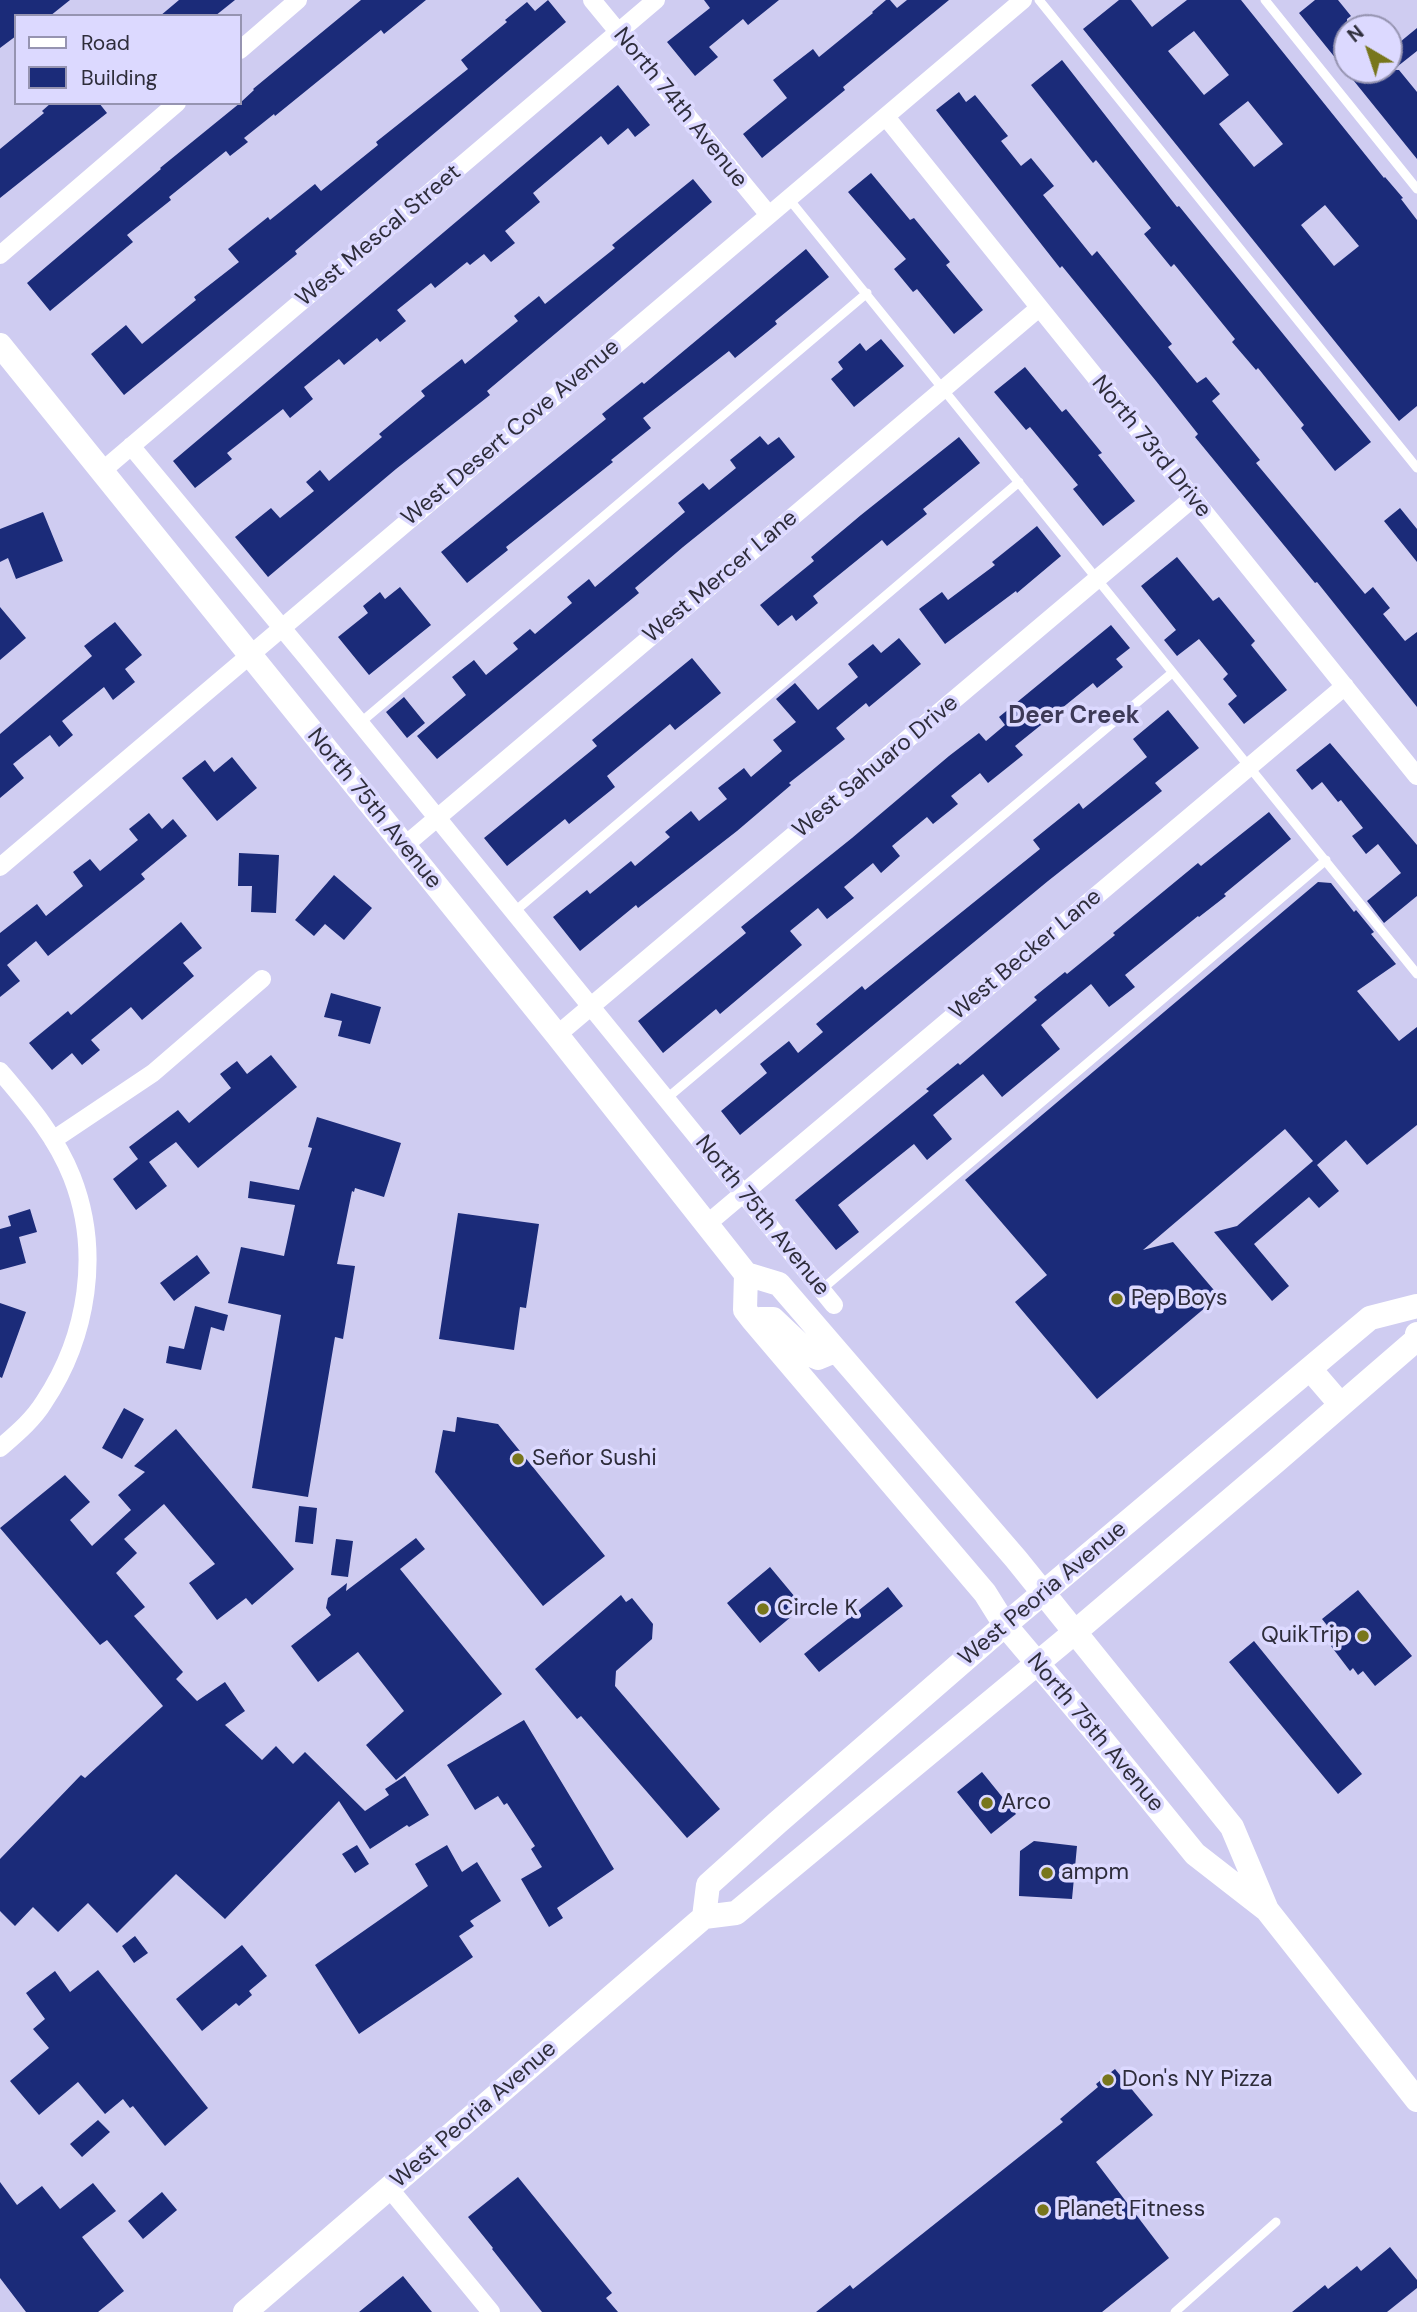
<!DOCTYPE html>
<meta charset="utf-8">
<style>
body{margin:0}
#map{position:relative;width:1417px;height:2312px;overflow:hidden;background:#cfccf1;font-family:"DM Sans",sans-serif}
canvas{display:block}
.legend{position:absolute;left:14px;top:14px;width:228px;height:91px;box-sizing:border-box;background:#dcd9ff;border:2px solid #9694b1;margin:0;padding:9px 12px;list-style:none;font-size:21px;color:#2e2d3b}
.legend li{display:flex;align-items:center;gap:14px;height:35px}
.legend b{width:35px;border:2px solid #9694b1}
.north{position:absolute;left:1333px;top:14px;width:70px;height:70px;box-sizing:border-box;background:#dcd9ff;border:2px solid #9694b1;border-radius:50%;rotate:321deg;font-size:19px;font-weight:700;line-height:28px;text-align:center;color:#2e2d3b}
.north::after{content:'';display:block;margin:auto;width:24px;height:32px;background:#78761c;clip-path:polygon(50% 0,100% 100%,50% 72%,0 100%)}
</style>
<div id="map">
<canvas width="1417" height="2312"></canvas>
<ul class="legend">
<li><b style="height:9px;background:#fff"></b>Road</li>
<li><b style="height:19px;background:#1b2b79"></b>Building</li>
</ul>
<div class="north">N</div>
</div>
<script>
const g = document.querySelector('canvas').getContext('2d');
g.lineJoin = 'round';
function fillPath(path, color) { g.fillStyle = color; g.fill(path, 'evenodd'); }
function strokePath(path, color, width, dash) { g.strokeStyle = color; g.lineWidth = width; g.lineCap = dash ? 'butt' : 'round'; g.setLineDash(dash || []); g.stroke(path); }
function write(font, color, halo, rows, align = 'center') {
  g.font = font + ' "DM Sans",sans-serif'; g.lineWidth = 7; g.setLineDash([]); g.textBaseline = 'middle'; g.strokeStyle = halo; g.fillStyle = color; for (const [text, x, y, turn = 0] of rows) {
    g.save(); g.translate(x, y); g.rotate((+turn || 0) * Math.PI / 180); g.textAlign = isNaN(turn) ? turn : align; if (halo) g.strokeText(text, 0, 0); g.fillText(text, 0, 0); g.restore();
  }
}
const building = new Path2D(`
 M0 0H70L50 16H16V36L0 48Z
 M179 0H235L215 16H160Z
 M361 0H426L384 34 381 30 275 116 274 114 244 138 248 142 230 156 226 151 169 197 171 200 127 235 133 242 50 311 27 283 161 169 160 168 240 103 254 90 253 89Z
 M548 0 566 22 295 251 297 254 124 395 91 354 126 325 142 344 196 300 194 297 239 262 228 249 268 217 270 220 315 184 321 191 378 145 376 142 468 69 461 60 507 22 505 20 527 2 535 11Z
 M704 0H779L748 25 743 19 709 47 718 57 695 76 667 42 710 8Z
 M886 0H890L897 8 907 0H949L843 87 845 90 762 158 743 134 787 98 773 80 813 49 819 57 873 13 872 12Z
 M1119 0H1131L1152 27 1187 0H1241L1384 178 1385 177 1403 198 1401 199 1417 220V406L1399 421 1083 29ZM1194 31 1229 75 1204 95 1168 51ZM1248 101 1283 144 1254 167 1219 124ZM1325 205 1359 246 1334 266 1301 225Z
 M1315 0H1338L1351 16 1347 19V70H1389V51L1417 28V51L1393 70H1399L1417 92V159L1299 13Z
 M1062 60 1177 207 1179 206 1371 442 1335 471 1301 428 1304 425 1258 368 1256 370 1232 342 1235 339 1174 264 1171 267 1144 234 1151 228 1096 160 1093 163 1031 85Z
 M618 85 650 125 635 137 628 128 608 145 601 136 533 193 540 202 505 231 515 243 491 262 484 254 470 265 467 262 435 288 431 283 397 310 406 321 380 342 377 338 344 365 339 359 304 387 313 399 290 418 283 409 227 453 232 459 195 488 173 461Z
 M959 92 966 102 975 95 1008 136 1001 141 1021 166 1031 158 1054 186 1043 195 1092 256 1097 251 1172 344 1168 347 1197 383 1206 377 1220 394 1212 401 1260 460 1256 463 1365 594 1373 587 1390 608 1383 614 1405 641 1417 632V707L1317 582 1315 583 1195 437 1198 434 1156 381 1062 266 1060 268 936 110Z
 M51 103H99L107 113 0 198V149L44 113 42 111Z
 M871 173 910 220 914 218 950 262 946 265 983 310 954 334 917 289 913 292 894 269 906 259 848 192Z
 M693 179 712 202 487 391 490 395 396 469 268 577 235 537 271 508 280 518 314 491 306 482 320 470 329 481 382 437 379 434 425 396 421 391 462 359 465 364 518 321 514 316 539 296 545 304 615 248 612 245Z
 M806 249 829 277 775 321 777 324 735 358 729 351 643 418 651 428 611 460 613 462 506 547 508 550 467 583 441 552 606 419 602 414 642 382 644 384Z
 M881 339 904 366 854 407 831 379 843 369 838 362 860 343 866 351Z
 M1025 367 1062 412 1066 409 1102 453 1098 455 1135 501 1103 526 1073 489 1078 485 1030 427 1026 430 994 392Z
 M760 436 768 445 779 437 795 457 683 547 635 588 639 593 437 759 417 736 466 695 452 677 474 660 486 675 518 649 513 643 530 629 535 634 572 603 567 597 589 579 595 587 685 512 678 503 703 483 709 490 736 468 730 460Z
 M959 437 980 463 923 509 927 514 887 546 882 540 813 596 818 603 796 621 792 615 778 626 760 605 814 561 811 557 861 515Z
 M1400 508 1417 529V562L1384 521Z
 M43 512 63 561 16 579 8 558 0 562V529Z
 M1037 526 1061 556 1017 593 1016 591 945 644 919 609 942 592 948 600 995 565 992 562Z
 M1177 557 1213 601 1219 597 1255 641 1251 645 1287 690 1244 724 1228 704 1237 696 1223 679 1228 674 1199 639 1177 656 1164 640 1176 630 1141 586Z
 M400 587 431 625 369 675 338 637 368 613 363 606 380 592 385 599Z
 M0 607 26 638 0 660Z
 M115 622 142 655 125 669 135 682 113 700 104 687 62 721 73 735 59 747 50 735 13 764 24 778 0 798V734L92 656 84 646Z
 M1111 625 1130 648 1116 659 1123 667 1097 688 1093 683 1015 746 1023 755 988 783 980 773 951 796 958 804 933 824 927 817 892 846 900 856 881 873 873 863 844 887 854 898 827 919 818 908 790 931 802 945 720 1014 716 1009 663 1053 638 1021 746 933 741 927 852 838 949 756 979 733 986 741 1005 725 999 717Z
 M899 638 921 664 869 707 866 703 836 728 845 739 789 783 791 785 737 831 638 908 636 905 580 951 553 917 587 890 590 894 631 861 635 866 670 837 665 832 691 811 699 821 727 799 718 788 744 768 751 777 782 751 773 740 796 722 776 699 795 683 818 710 858 677 848 664 873 644 881 653Z
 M692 658 721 693 675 730 670 724 607 776 615 787 569 824 565 819 507 866 484 838 597 746 592 740Z
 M404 697 425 723 407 738 386 712Z
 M1168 710 1199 748 1155 783 1162 791 1048 881 740 1135 721 1111 767 1073 760 1064 789 1041 798 1053 823 1032 816 1024 862 986 865 990 1040 849 1033 840 1079 803 1083 809 1147 757 1133 739Z
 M1330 743 1417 845V896L1384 923 1367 901 1401 873 1378 844 1366 854 1352 836 1363 828 1341 800 1338 802 1322 782 1312 790 1296 770Z
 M232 757 257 788 217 821 182 778 205 760 214 772Z
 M1269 812 1291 839 1224 894 1226 896 1199 917 1198 916 1125 975 1135 987 1109 1007 1091 984 1041 1025 1060 1049 1002 1097 983 1074 933 1115 952 1139 927 1160 914 1144 838 1205 859 1232 836 1250 795 1200 929 1091 926 1089 958 1063 960 1065 1037 1000 1034 997 1065 972 1067 974 1115 935 1113 933 1198 863 1201 866Z
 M149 813 162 829 173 819 187 836 141 874 145 879 48 956 36 941 7 965 20 981 0 997V933L37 904 46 916 83 886 73 872 90 859 100 871 138 840 129 829Z
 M239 853 279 855 276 913 251 912 252 886H238Z
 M334 875 372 908 344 940 325 924 314 936 295 920Z
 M1318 882 1331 883 1354 912 1356 910 1374 932 1371 934 1396 964 1357 991 1399 1041 1417 1027V1125L1367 1165 1346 1140 1317 1165 1339 1191 1319 1208 1309 1197 1254 1244 1289 1286 1272 1301 1214 1232 1237 1226 1313 1161 1285 1129 1143 1250 1173 1242 1219 1296 1097 1399 1015 1302 1047 1275 965 1180Z
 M181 922 202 948 183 963 194 976 142 1020 131 1007 91 1040 100 1050 82 1065 72 1053 52 1070 29 1043 68 1011 71 1015Z
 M331 993 381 1007 370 1044 338 1036 342 1021 324 1017Z
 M271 1055 297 1087 198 1168 176 1142 149 1162 167 1186 136 1210 113 1179 138 1159 129 1147 178 1110 189 1123 231 1088 220 1074 237 1061 247 1074Z
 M317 1117 401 1143 384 1197 355 1188 354 1192 352 1191 337 1264 355 1266 343 1339 335 1337 308 1497 252 1488 281 1315 228 1303 241 1247 284 1256 295 1205 248 1198 250 1181 299 1190 312 1148 308 1147Z
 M30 1209 37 1232 19 1237 26 1263 0 1270V1229L11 1226 8 1216Z
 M458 1213 539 1224 526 1308 520 1307 514 1350 439 1339Z
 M197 1255 210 1273 174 1301 160 1283Z
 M0 1303 26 1312 2 1378 0 1377Z
 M195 1306 228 1315 224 1331 211 1327 201 1370 166 1363 169 1346 184 1349Z
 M124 1408 144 1419 122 1459 102 1448Z
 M457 1417 498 1424 605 1556 543 1606 435 1472 443 1430 455 1432Z
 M176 1429 294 1569 252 1605 246 1598 217 1620 189 1583 215 1564 164 1504 124 1539 137 1553 116 1573 145 1607 134 1616 183 1672 176 1679 197 1701 225 1682 245 1711 225 1725 262 1760 276 1746 293 1764 305 1752 365 1811 389 1795 385 1789 405 1776 429 1815 409 1827 407 1825 370 1849 339 1801 225 1919 176 1874 117 1933 88 1903 58 1932 33 1907 15 1926 0 1911V1859L81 1775 85 1778 163 1706 107 1640 100 1645 0 1528 65 1475 90 1502 70 1520 92 1546 131 1510 118 1495 145 1472 134 1466Z
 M299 1506 317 1508 313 1544 295 1542Z
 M416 1538 425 1549 400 1569 502 1694 396 1780 366 1745 404 1711 358 1652 318 1682 291 1646 331 1615 326 1608 328 1598 347 1583 346 1591Z
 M336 1539 353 1541 348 1577 331 1575Z
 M770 1567 795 1597 792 1616 760 1643 727 1603Z
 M888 1587 903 1606 819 1672 804 1654Z
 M1358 1590 1412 1656 1375 1686 1363 1671 1358 1675 1353 1668 1350 1671 1331 1646 1333 1644 1328 1638 1334 1634 1322 1619Z
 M621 1595 626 1602 632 1598 653 1624 652 1639 616 1671 615 1686 720 1809 687 1838 581 1716 577 1719 535 1669Z
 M1254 1641 1362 1774 1338 1794 1229 1662Z
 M524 1720 614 1869 557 1908 563 1918 549 1927 521 1879 542 1867 531 1849 535 1846 507 1803 504 1805 498 1796 475 1810 447 1765Z
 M982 1772 1016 1814 991 1834 957 1792Z
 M1034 1841 1077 1846 1072 1899 1019 1896 1020 1851Z
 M357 1845 369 1864 355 1873 342 1854Z
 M447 1845 462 1872 477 1862 501 1901 470 1921 474 1926 459 1936 473 1957 359 2034 315 1965 428 1886 415 1864Z
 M135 1936 148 1953 134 1963 122 1946Z
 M242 1945 267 1976 249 1991 252 1995 239 2006 236 2003 202 2031 176 1999Z
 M98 1970 208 2108 165 2146 133 2106 130 2108 123 2099 105 2114 78 2082 39 2115 10 2081 49 2048 33 2029 45 2019 26 1993 55 1971 70 1992Z
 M1115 2069 1153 2115 1096 2162 1169 2258 1102 2312H816L850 2285 853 2289 1063 2122 1060 2119 1098 2087 1096 2084Z
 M98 2120 110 2132 82 2157 70 2144Z
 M518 2177 612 2293 606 2298 618 2312H542L492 2249 493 2248 468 2217Z
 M0 2182 17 2205 42 2186 60 2209 93 2183 116 2211 82 2237 124 2291 98 2312H26L0 2278Z
 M162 2192 177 2210 143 2239 128 2221Z
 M1390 2247 1417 2280V2288L1387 2312H1292L1325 2285 1328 2289 1357 2266 1361 2271Z
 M403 2276 432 2312H359Z`);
const lane = new Path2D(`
 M1039 0 1417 468
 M1265 0 1417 189
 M789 199 1417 974
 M360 723 867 293
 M514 912 1019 482
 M666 1099 1172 673
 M821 1290 1326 860
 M1175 2312 1276 2222`);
const street = new Path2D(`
 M592 0 769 215
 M240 50 298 0
 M886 117 1417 776
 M0 255 177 103
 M131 446 307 658 834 1305
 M102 471 656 0
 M404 846 1039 308
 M0 867 1023 0
 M557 1035 1193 498
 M0 1071C28 1104 56 1136 72 1177 101 1251 88 1336 44 1402 33 1420 16 1434 0 1448
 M53 1140 153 1073 262 979
 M707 1224 1345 686
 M389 2188 491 2312`);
const secondary = new Path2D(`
 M0 345 557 1035 746 1274 779 1284 1016 1559 1232 1827 1267 1910
 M746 1274 745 1310 752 1319 985 1593 1005 1625 1099 1736 1195 1854 1267 1910 1417 2100
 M760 1319H773L811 1355 818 1358 835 1351
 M1310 1369 1341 1405
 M704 1917 708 1885 777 1823 1005 1625 1370 1318 1417 1306
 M245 2312 704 1917 736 1913 1075 1632 1275 1462 1417 1339V1334`);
const markers = [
 [1117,1299,7,"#78761c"],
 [518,1459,7,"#78761c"],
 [763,1609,7,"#78761c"],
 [1363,1636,7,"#78761c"],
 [987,1803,7,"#78761c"],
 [1047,1873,7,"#78761c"],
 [1108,2080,7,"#78761c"],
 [1043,2210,7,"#78761c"]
];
const streetNames = [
 ["North 74th Avenue",680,108,51],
 ["West Mescal Street",379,236,-40],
 ["West Desert Cove Avenue",511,433,-40],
 ["North 73rd Drive",1151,447,51],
 ["West Mercer Lane",721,577,-40],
 ["West Sahuaro Drive",876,767,-40],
 ["North 75th Avenue",374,809,51],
 ["West Becker Lane",1026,955,-40],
 ["North 75th Avenue",762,1216,51],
 ["West Peoria Avenue",1043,1594,-40],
 ["North 75th Avenue",1095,1733,50],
 ["West Peoria Avenue",474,2115,-41]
];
const poiNames = [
 ["Pep Boys",1131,1299],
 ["Señor Sushi",532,1459],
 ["Circle K",777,1609],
 ["QuikTrip",1349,1636,"right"],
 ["Arco",1001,1803],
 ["ampm",1061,1873],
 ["Don's NY Pizza",1122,2080],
 ["Planet Fitness",1057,2210]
];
const neighbourhoodNames = [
 ["Deer Creek",1074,717]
];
fillPath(building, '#1b2b79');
strokePath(lane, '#fff', 9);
strokePath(street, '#fff', 18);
strokePath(secondary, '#fff', 24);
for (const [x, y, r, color] of markers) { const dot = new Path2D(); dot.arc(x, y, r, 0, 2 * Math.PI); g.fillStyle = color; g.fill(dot); strokePath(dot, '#dcd9ff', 2.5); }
write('23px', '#2e2d3b', '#dcd9ff', streetNames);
write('23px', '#2e2d3b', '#dcd9ff', poiNames, 'left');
write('bold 24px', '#3d3a57', '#dcd9ff', neighbourhoodNames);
</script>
